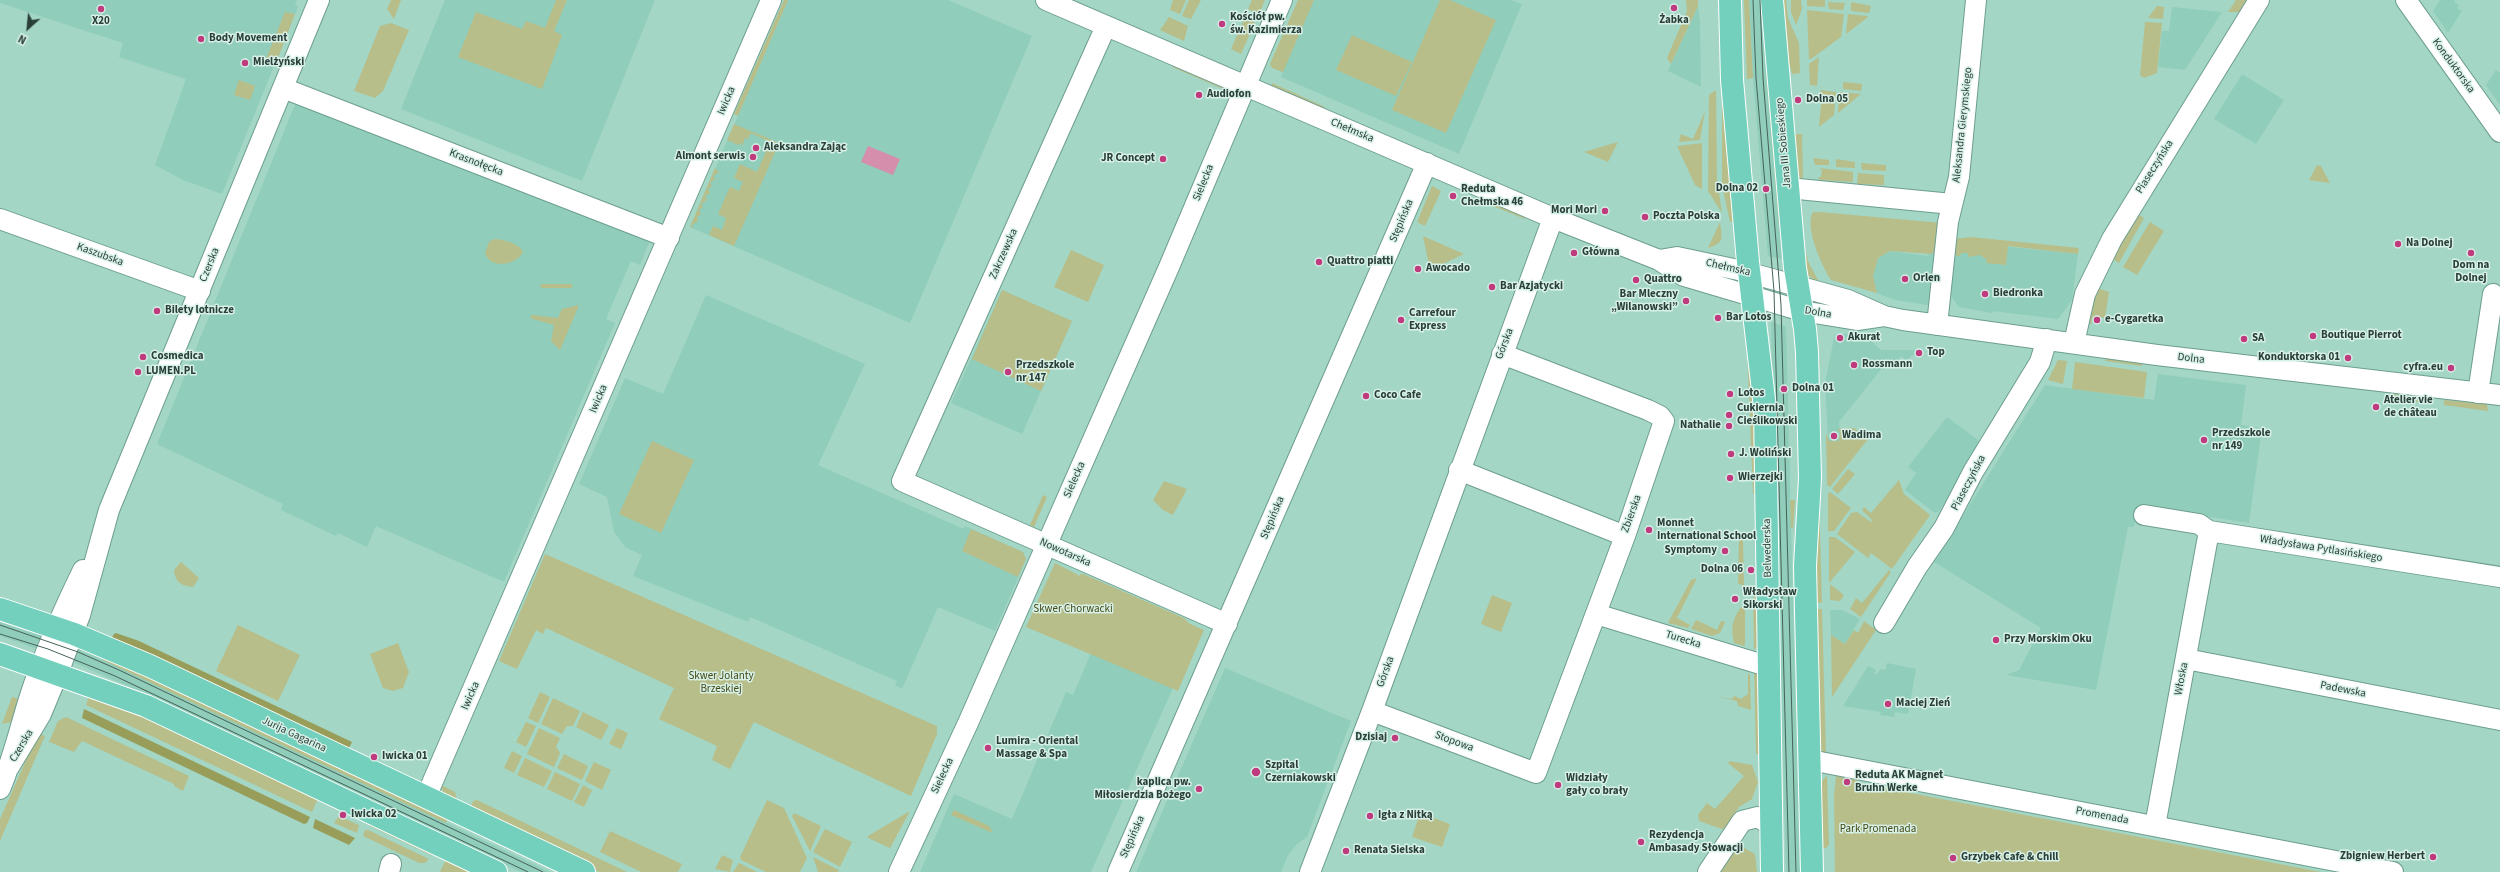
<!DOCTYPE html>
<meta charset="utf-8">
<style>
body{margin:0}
#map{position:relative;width:2500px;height:872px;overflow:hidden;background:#a3d6c5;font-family:"Source Sans 3",sans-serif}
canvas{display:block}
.north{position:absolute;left:8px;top:8px;width:40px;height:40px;-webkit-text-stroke:3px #d7f0e8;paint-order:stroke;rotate:207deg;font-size:11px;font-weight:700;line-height:16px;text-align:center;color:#2a3f38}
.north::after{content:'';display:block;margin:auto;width:14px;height:18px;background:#2a3f38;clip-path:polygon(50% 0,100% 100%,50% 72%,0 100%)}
</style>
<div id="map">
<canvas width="2500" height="872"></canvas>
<div class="north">N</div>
</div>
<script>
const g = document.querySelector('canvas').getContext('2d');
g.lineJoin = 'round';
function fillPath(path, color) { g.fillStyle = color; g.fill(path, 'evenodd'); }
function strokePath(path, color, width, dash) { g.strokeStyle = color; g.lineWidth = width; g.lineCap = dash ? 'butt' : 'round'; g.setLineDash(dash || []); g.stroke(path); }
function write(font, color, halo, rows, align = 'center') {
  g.font = font + ' "Source Sans 3",sans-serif'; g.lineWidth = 3; g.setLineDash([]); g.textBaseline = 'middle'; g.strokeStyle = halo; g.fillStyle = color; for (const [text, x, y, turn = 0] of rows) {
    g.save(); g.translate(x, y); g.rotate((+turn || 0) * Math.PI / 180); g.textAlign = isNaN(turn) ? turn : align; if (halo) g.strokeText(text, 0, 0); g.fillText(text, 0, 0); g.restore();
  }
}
const built = new Path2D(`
 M0 0H297L295 5 298 7 222 194 183 180 155 165 186 79 119 57 123 43 0 3Z
 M445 0H655L582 181 401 109Z
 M788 0H948L1032 36 910 323 690 227Z
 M1307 0H1511L1522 4 1459 154 1281 77 1283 72 1277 70Z
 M1749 0H1763L1766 70 1782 259 1768 256 1753 78Z
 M2440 0H2455L2454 2 2459 5 2457 8 2462 11 2448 33 2433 11Z
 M1698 6 1700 22 1701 87 1668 71Z
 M2172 7 2222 12 2185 70 2158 67 2162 31H2169Z
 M2496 70 2500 73V105L2486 85Z
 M2242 74 2284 100 2256 144 2214 119Z
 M296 102 650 241 640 265 631 261 606 319 615 323 504 582 376 526 367 547 338 533 336 536 281 510 283 504 157 444Z
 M1954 241 2078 254 2072 300 2058 319 1993 311 1992 313 1959 307 1948 292Z
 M1890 251 1927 256 1936 251 1934 306 1895 300 1877 293 1873 282 1874 266 1878 258Z
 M1002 290 1072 321 1022 434 951 403Z
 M706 295 865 364 818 465 957 526 963 529 965 526 1023 552 1026 559 995 631 938 607 902 689 895 685 897 681 750 617 748 622 633 576 642 555 625 547 614 532 607 497 579 484 625 378 663 394Z
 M1771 322 1786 327 1800 872H1786Z
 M1837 334H1863L1881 350H1923V356L1912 355 1907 361 1901 356 1892 367 1886 363 1839 422 1840 441H1828L1825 383 1834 338Z
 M2158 374 2246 385 2241 425 2262 428 2249 523 2138 506 2134 527H2128L2096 690 2006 675 2019 670 2041 628 1934 562 2045 385 2154 400Z
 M1947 417 1978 440 1979 444 1955 488 1939 511 1935 513 1905 490 1916 473 1908 467Z
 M1830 610H1842L1860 619 1845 644 1831 635Z
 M0 621 42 635 37 649 0 636Z
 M76 648 126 670 550 872H521L179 709 71 661Z
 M1091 653 1173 688 1091 872H920L954 794 1012 819 1066 692 1073 695Z
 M1887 663 1916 669 1908 714 1895 712 1894 717 1880 715 1881 712 1843 706 1868 666 1876 670 1874 673 1877 675 1880 669 1885 670Z
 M1225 668 1351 721 1307 837 1297 844 1288 855 1281 872H1136Z`);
const green = new Path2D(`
 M391 0H401L394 19 387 9Z
 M556 0H567L554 31 562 35 542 89 458 57 476 12 522 29 526 21 545 28Z
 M784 0H788L738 116 734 114Z
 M1173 0H1186L1180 14 1170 10Z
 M1189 0H1201L1191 19 1182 16Z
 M1252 0H1265L1259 14 1248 9Z
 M1298 0H1314L1283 72 1272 68 1270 64Z
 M1440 0H1450L1496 20 1446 133 1392 110Z
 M1686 0H1698V6L1671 64 1667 58 1687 11Z
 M1744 0H1749L1753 78 1747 79Z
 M1780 0H1786L1788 18 1799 43 1800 73 1792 74 1785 48Z
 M1791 0H1801L1802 9 1796 25 1791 12Z
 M1807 0H1825V7L1807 6Z
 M2236 0H2249L2241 12H2228Z
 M1828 2 1845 3 1843 10 1829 9Z
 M1851 2 1871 6 1869 13 1851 11Z
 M2157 6 2164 7 2163 19 2148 18Z
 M1807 10 1844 14 1841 37 1811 59H1809Z
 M285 12 295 14 276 63 266 59Z
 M1848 14 1868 16V17L1846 34Z
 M1169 17 1188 26 1184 41 1160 30Z
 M1245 17 1255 22 1241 54 1231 49Z
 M2145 22 2162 23 2157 73 2144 78 2140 75Z
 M391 23 409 30 383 91 375 98 354 91 380 26Z
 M1352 35 1412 62 1396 96 1336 70Z
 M1819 57 1817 86 1810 85 1809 64Z
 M1173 65 1224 87 1223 89 1172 67Z
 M1766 70H1769L1783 224H1779Z
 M239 80 255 86 250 100 234 95Z
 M1843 82 1862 84 1861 91 1843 89Z
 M1272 83 1325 107 1321 108 1271 86Z
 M1722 88 1737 222H1730L1722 185Z
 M1716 90 1717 179 1722 213 1708 191 1709 95Z
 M1820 90 1836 92 1834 115 1819 127 1822 93Z
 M1840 92 1861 94 1838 113 1839 93Z
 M1705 111 1700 140 1679 142 1681 134 1693 139Z
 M734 124 779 143 734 246 709 235 713 226 722 230 726 218 718 214 730 187 739 191 743 182 734 178 740 164 757 172 770 142 751 133 748 139 745 138 742 146 741 143 738 145 727 140Z
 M1795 134H1802L1803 179 1796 175Z
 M1618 142 1608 162 1584 152Z
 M1702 143V189L1695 185 1677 146Z
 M1813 158 1829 160V165H1815Z
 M1836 159 1855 162V168L1836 167Z
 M1861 163 1886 165V171L1862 170Z
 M2317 165 2321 166 2330 183 2309 180Z
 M715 168 719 172 713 176 715 179 710 183 712 186 708 189 710 193 705 196 707 200 701 204 703 207 699 210 701 214 697 217 698 221 692 225 693 228 690 227Z
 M1819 168 1853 172V182L1820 180 1818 177H1821L1822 170Z
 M1858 173 1884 175V185L1857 184Z
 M1432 186 1441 191 1425 226 1417 222Z
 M1487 200 1525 217V219L1485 203Z
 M1813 212H1819L1942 223 1936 251 1931 254 1890 251 1878 258 1873 276 1877 293 1831 280C1822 267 1804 226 1813 212Z
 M2136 213 2144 218 2119 263 2111 258Z
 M1720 222C1722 238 1725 243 1708 248Z
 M2150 222 2164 231 2137 275 2123 267Z
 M1423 236 1464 254 1430 270Z
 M1971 237 2079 248 2078 254 2008 246 2006 265 1986 263 1987 260 1980 255 1968 257V253H1961L1960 256 1952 255 1954 239Z
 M494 239C503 239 520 244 523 252 517 265 490 270 485 253L489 242Z
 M1804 245 1808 261 1820 284 1806 274Z
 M1071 250 1104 265 1088 302 1054 287Z
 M542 284H571L573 286 571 288H542L540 286Z
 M2097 288 2109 292 2105 318 2093 316 2091 324H2088L2087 319Z
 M1002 290 1072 321 1041 391 972 359Z
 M579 305 560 350 551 341 554 325 530 318 532 315 558 318 562 309Z
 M1747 348 1754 370 1756 496 1753 493Z
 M2106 358 2142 363V366L2105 361Z
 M1814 359 1820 361 1816 386 1822 603 1816 602Z
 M2058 360 2067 361 2063 384 2048 380Z
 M2075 362 2147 372 2144 398 2072 389Z
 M2390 394 2432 398V404L2390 398Z
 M2444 400 2487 404 2488 411 2444 405Z
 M1854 428 1868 439 1830 487 1827 485 1826 433 1829 441H1839L1840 432 1837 429Z
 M652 441 694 460 661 533 619 514Z
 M1848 469 1855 474 1838 494 1832 489Z
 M1899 480 1904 494 1930 515 1892 569 1871 553 1868 558 1837 534 1851 513 1857 512 1871 522 1872 520 1862 510 1864 507 1871 513Z
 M1164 481 1187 489 1173 515 1163 510 1153 500Z
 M1830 492 1851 508 1834 531H1828V494Z
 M1043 495 1047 497 1034 527 1030 525Z
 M1790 500H1795L1793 529 1791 528Z
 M971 529 1023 552 1026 559 1018 577 962 551Z
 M1829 537H1835L1855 552 1829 583Z
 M1739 538 1743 540 1744 586 1738 583Z
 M545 554 937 726V734L911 796 754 722 730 769 712 760 717 746 659 719 674 688 546 628 543 634 536 630 517 669 499 661Z
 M181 562 199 578 193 587C181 586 175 582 174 570Z
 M1055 563 1080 576V574H1083L1184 618 1190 624 1204 630 1178 691 1026 627Z
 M1889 570 1891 572 1861 617 1850 609 1856 598 1862 603Z
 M1697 578 1677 618 1690 625 1688 628 1668 623 1691 580Z
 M1830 584 1844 595 1840 601 1830 600Z
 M1492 595 1512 603 1501 632 1481 624Z
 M1755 596H1761L1759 646 1754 650 1753 598Z
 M1741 607 1745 609V644L1744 646 1734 643C1731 626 1732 621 1741 607Z
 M1817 609H1822L1826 755 1820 750 1814 611Z
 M1696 620 1717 630 1721 621 1725 622 1720 633 1712 636 1691 629Z
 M1864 621 1876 630 1832 697 1831 635 1845 644 1854 630 1858 633Z
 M238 625 300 655 278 701 216 671Z
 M398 643 409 672 403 688 393 691 383 688 370 654Z
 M106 655 449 816 446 823 103 660Z
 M1754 670 1759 672 1760 754H1756Z
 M1748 673 1750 675 1751 710 1738 706 1737 701 1718 697 1732 699 1734 696 1741 699 1748 694Z
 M540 692 550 697 538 723 528 718Z
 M90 693 319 796 312 812 86 705Z
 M12 697 17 698 15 721 2 724Z
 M553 698 580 711 573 726H567L562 734 541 724Z
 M583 712 609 725 601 740 576 727Z
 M66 717 189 776 183 791 174 786V784L82 741 74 752 49 742 58 721Z
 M526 722 536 726 526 747 516 742Z
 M539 728 560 738 556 747 560 753 554 767 527 754Z
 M617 728 628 733 621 749 609 744Z
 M38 733 45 736 0 841V819Z
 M512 751 522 756 514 773 504 768Z
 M564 754 588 766 582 780 557 768Z
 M525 758 552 771 544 787 517 775Z
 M1730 761 1752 765 1758 782 1752 799 1739 807 1726 828 1722 829 1699 821 1698 815 1707 803 1715 809 1744 776 1728 763Z
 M594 762 611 770 602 790 585 781Z
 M555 772 580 784 572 801 547 789Z
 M1827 775 1829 845 1826 848 1819 849V785Z
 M1836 776 1857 780 1859 783 2321 872H1835L1834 795Z
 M441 785 455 792 457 800 444 796Z
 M583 785 592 790 584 807 574 802Z
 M477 800 627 872H599L469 811 473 801Z
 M767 800 784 808 807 858 800 872H766L741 860 740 857Z
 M954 810 989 826 993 833 951 815Z
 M910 811 890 848 868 838V836Z
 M794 813 821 826 810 851 792 816Z
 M1420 813 1450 824 1442 847 1412 837Z
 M339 816 359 825 357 833 334 823Z
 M369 823 433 850 431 855 370 826Z
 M825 829 852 842 840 867 813 852Z
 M365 830H368L429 859 425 863H419L363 836Z
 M610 831 682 864 678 872H641L600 852Z
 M1737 844 1755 854 1757 872H1719Z
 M722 855 733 860 730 872 715 869Z
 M447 857 479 872H440Z
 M813 857 839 870 838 872H818Z
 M739 863 757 872H733Z`);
const forest = new Path2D(`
 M116 633 139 641 352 742 347 752 110 641 114 634Z
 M84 709 310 817 307 823 304 824 82 718Z
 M315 819 355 838 349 845 313 828Z`);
const water = new Path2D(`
 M868 146 900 159 893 175 861 162Z`);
const minor = new Path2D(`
 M1046 0 1553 218 1659 260 1684 276 1802 311 1857 320 1884 316
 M2406 0 2500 132
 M1106 26 902 481 1227 624
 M283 88 669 238
 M1788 188 1952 204
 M0 219 200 291
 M1659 260 1677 257 1743 271 1848 300 1884 316 1903 320 2157 355 2500 395
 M1937 325 1948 222 1959 177 1976 0
 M2074 343 2085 294 2112 239 2259 0
 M2478 393 2493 294
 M1459 470 1625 536
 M2144 515 2199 524 2209 531 2500 577
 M1596 614 1770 667
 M1884 623 1917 567 1944 528 1973 472 2040 362 2047 339
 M2186 659 2500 720
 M1372 711 1536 773 1625 536 1664 421 1660 416 1648 410 1502 354
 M1810 760 2393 872
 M9 767 41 714 58 673 80 615 109 510 319 0
 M0 789C13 759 20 727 30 696 44 653 63 611 83 570
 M426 797 771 0
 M2155 826 2209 531
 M389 872 391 864
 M899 872 968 723 1169 267 1282 0
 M1118 872 1427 163
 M1310 872 1372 711 1553 218
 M1708 872 1742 821 1758 817 1772 826`);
const major = new Path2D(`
 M1730 0 1732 80 1748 262 1765 408 1772 872
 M1772 0 1795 268 1805 329 1807 352 1810 478 1805 566 1812 872
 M0 609 74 634 150 666 584 872
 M0 654 146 706 496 872`);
const tram = new Path2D(`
 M1753 0 1756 78 1774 291 1789 872
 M1760 0 1763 78 1781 305 1796 872
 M0 625 78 652 119 670 543 872
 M0 634 48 649 115 676 528 872`);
const markers = [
 [1674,8,4,"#c03b7e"],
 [101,9,4,"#c03b7e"],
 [1222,24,4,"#c03b7e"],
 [201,39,4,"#c03b7e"],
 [245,63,4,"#c03b7e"],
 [1199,95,4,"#c03b7e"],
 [1798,100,4,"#c03b7e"],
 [756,148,4,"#c03b7e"],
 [753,157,4,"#c03b7e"],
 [1163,159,4,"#c03b7e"],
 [1766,189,4,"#c03b7e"],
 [1453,196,4,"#c03b7e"],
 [1605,211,4,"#c03b7e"],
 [1645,217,4,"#c03b7e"],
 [2398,244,4,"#c03b7e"],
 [1574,253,4,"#c03b7e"],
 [2471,253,4,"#c03b7e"],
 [1319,262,4,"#c03b7e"],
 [1418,269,4,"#c03b7e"],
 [1905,279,4,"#c03b7e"],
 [1636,280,4,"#c03b7e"],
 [1492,287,4,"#c03b7e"],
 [1985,294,4,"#c03b7e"],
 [1686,301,4,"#c03b7e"],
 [157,311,4,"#c03b7e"],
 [1718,318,4,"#c03b7e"],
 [1401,320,4,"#c03b7e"],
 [2097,320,4,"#c03b7e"],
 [2313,336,4,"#c03b7e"],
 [1840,338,4,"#c03b7e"],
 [2244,339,4,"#c03b7e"],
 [1919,353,4,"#c03b7e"],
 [143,357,4,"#c03b7e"],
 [2348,358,4,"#c03b7e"],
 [1854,365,4,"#c03b7e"],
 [2451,368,4,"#c03b7e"],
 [138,372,4,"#c03b7e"],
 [1008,372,4,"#c03b7e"],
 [1784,389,4,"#c03b7e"],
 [1730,394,4,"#c03b7e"],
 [1366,396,4,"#c03b7e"],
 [2376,407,4,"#c03b7e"],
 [1729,415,4,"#c03b7e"],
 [1729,426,4,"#c03b7e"],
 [1834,436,4,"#c03b7e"],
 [2204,440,4,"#c03b7e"],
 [1731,454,4,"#c03b7e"],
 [1730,478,4,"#c03b7e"],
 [1649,530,4,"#c03b7e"],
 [1725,551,4,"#c03b7e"],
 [1751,570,4,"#c03b7e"],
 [1735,599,4,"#c03b7e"],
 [1996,640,4,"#c03b7e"],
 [1888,704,4,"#c03b7e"],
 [1395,738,4,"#c03b7e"],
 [988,748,4,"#c03b7e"],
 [374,757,4,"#c03b7e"],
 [1256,772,5,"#c03b7e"],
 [1847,782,4,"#c03b7e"],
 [1558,785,4,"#c03b7e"],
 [1199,789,4,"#c03b7e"],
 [343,815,4,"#c03b7e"],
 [1370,816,4,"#c03b7e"],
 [1641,842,4,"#c03b7e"],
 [1346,851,4,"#c03b7e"],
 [2433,857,4,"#c03b7e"],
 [1953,858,4,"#c03b7e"]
];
const poiNames = [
 ["Kościół pw.",1230,18],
 ["św. Kazimierza",1230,31],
 ["Żabka",1674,21,"center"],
 ["X20",101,22,"center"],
 ["Body Movement",209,39],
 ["Mielżyński",253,63],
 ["Audiofon",1207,95],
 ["Dolna 05",1806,100],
 ["Aleksandra Zając",764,148],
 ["Almont serwis",745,157,"right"],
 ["JR Concept",1155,159,"right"],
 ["Dolna 02",1758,189,"right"],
 ["Reduta",1461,190],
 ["Chełmska 46",1461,203],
 ["Mori Mori",1597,211,"right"],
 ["Poczta Polska",1653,217],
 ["Na Dolnej",2406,244],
 ["Główna",1582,253],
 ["Quattro piatti",1327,262],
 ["Dom na",2471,266,"center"],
 ["Dolnej",2471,279,"center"],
 ["Awocado",1426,269],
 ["Orlen",1913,279],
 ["Quattro",1644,280],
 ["Bar Azjatycki",1500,287],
 ["Biedronka",1993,294],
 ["Bar Mleczny",1678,295,"right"],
 ["„Wilanowski”",1678,308,"right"],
 ["Bilety lotnicze",165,311],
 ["Carrefour",1409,314],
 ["Express",1409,327],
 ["Bar Lotos",1726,318],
 ["e-Cygaretka",2105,320],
 ["Boutique Pierrot",2321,336],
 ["Akurat",1848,338],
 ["SA",2252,339],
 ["Top",1927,353],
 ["Cosmedica",151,357],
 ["Konduktorska 01",2340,358,"right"],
 ["Rossmann",1862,365],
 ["Przedszkole",1016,366],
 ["nr 147",1016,379],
 ["cyfra.eu",2443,368,"right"],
 ["LUMEN.PL",146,372],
 ["Dolna 01",1792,389],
 ["Lotos",1738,394],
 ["Coco Cafe",1374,396],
 ["Atelier vie",2384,401],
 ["de château",2384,414],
 ["Cukiernia",1737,409],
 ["Cieślikowski",1737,422],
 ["Nathalie",1721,426,"right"],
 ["Przedszkole",2212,434],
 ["nr 149",2212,447],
 ["Wadima",1842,436],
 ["J. Woliński",1739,454],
 ["Wierzejki",1738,478],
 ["Monnet",1657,524],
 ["International School",1657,537],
 ["Symptomy",1717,551,"right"],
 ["Dolna 06",1743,570,"right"],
 ["Władysław",1743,593],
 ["Sikorski",1743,606],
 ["Przy Morskim Oku",2004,640],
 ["Maciej Zień",1896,704],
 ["Dzisiaj",1387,738,"right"],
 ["Lumira - Oriental",996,742],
 ["Massage & Spa",996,755],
 ["Iwicka 01",382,757],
 ["Szpital",1265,766],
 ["Czerniakowski",1265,779],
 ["Reduta AK Magnet",1855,776],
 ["Bruhn Werke",1855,789],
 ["Widziały",1566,779],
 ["gały co brały",1566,792],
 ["kaplica pw.",1191,783,"right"],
 ["Miłosierdzia Bożego",1191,796,"right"],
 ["Iwicka 02",351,815],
 ["Igła z Nitką",1378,816],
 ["Rezydencja",1649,836],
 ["Ambasady Słowacji",1649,849],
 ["Renata Sielska",1354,851],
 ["Zbigniew Herbert",2425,857,"right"],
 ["Grzybek Cafe & Chill",1961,858]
];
const streetNames = [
 ["Konduktorska",2453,66,54],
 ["Iwicka",727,101,-67],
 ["Aleksandra Gierymskiego",1963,125,-84],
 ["Chełmska",1352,131,23],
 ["Jana III Sobieskiego",1784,143,-95],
 ["Krasnołęcka",476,163,21],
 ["Piaseczyńska",2155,167,-58],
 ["Sielecka",1204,183,-68],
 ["Stępińska",1402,221,-67],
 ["Zakrzewska",1004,254,-66],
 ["Kaszubska",100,255,20],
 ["Czerska",210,265,-68],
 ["Chełmska",1728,268,13],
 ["Dolna",1818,313,10],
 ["Górska",1505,344,-69],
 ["Dolna",2191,359,7],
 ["Iwicka",599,399,-67],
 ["Sielecka",1075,480,-66],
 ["Piaseczyńska",1969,483,-62],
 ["Zbierska",1632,514,-70],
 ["Stępińska",1273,518,-67],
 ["Belwederska",1768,548,-91],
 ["Władysława Pytlasińskiego",2321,549,9],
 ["Nowotarska",1065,553,24],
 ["Turecka",1683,640,17],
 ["Górska",1386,672,-70],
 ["Włoska",2182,679,-79],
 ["Padewska",2343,690,11],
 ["Iwicka",471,696,-66],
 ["Jurija Gagarina",294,735,25],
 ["Stopowa",1454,742,20],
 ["Czerska",22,746,-59],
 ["Sielecka",943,776,-65],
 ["Promenada",2102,816,11],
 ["Stępińska",1133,837,-66]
];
const parkNames = [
 ["Skwer Chorwacki",1073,610],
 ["Skwer Jolanty",721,677],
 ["Brzeskiej",721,690],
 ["Park Promenada",1878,830]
];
fillPath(built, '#90cdba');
fillPath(green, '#b8be89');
fillPath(forest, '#989e59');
fillPath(water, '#d58eab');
strokePath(minor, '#6d9e8f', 22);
strokePath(major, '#fff', 24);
strokePath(minor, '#fff', 20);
strokePath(major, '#73d0bd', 22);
strokePath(tram, '#466259', 1);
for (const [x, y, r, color] of markers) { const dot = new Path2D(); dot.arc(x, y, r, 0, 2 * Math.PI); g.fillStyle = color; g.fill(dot); strokePath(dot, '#d7f0e8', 1.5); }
write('bold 11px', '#2a3f38', '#d7f0e8', poiNames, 'left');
write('11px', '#2a3f38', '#d7f0e8', streetNames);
write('11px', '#454913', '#d7f0e8', parkNames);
</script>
